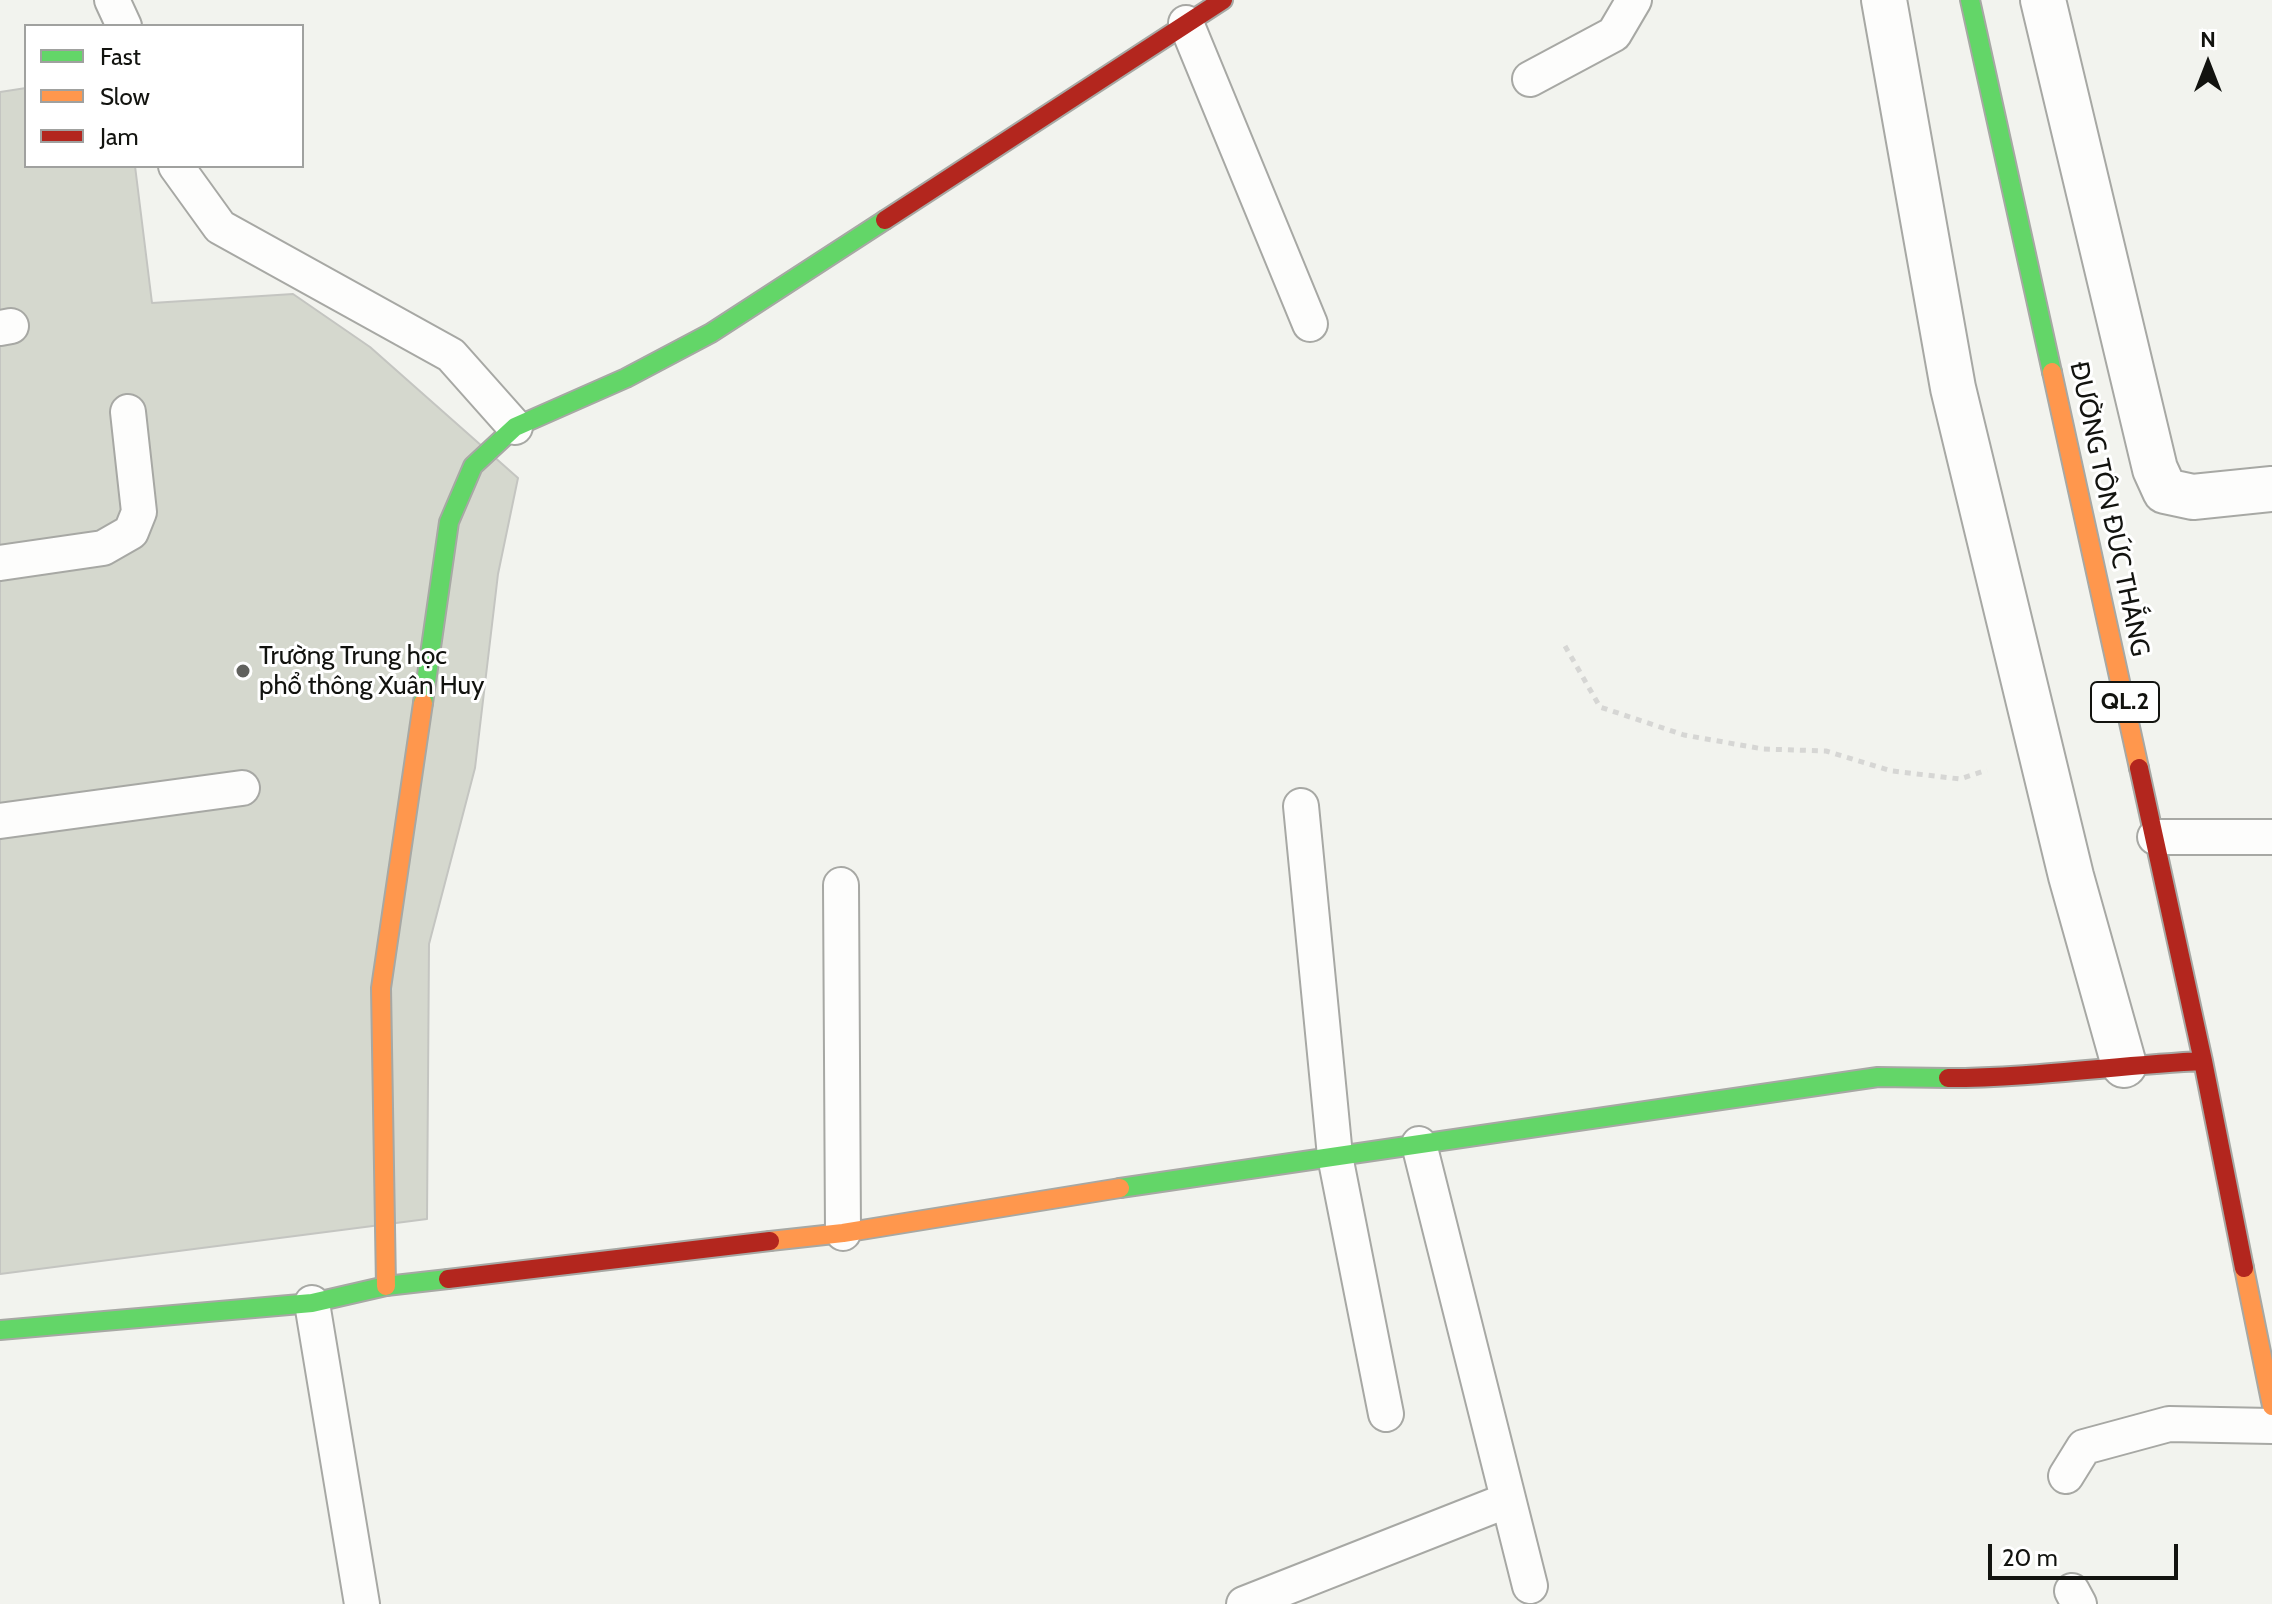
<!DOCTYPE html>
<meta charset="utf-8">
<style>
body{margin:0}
#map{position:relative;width:2272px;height:1604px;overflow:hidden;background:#f2f3ee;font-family:Cabin,sans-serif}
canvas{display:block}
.legend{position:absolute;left:24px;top:24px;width:280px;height:144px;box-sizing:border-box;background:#fff;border:2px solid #a0a19f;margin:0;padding:10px 14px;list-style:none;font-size:24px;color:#12130f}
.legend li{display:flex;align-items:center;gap:16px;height:40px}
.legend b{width:40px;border:2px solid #a0a19f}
.north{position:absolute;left:2168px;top:24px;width:80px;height:80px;-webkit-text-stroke:6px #fff;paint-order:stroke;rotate:0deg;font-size:22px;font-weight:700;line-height:32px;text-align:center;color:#12130f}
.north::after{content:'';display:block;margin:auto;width:28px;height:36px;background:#12130f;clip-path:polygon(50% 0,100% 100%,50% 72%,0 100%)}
.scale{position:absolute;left:1988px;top:1544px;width:190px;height:36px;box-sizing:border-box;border:4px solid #12130f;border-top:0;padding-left:10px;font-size:24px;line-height:28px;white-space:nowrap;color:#12130f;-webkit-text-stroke:6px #fff;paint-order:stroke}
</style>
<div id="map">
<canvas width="2272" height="1604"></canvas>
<ul class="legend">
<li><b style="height:10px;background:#63d668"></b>Fast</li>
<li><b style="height:10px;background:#ff974d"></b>Slow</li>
<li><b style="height:10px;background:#b3261e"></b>Jam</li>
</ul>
<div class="north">N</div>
<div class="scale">20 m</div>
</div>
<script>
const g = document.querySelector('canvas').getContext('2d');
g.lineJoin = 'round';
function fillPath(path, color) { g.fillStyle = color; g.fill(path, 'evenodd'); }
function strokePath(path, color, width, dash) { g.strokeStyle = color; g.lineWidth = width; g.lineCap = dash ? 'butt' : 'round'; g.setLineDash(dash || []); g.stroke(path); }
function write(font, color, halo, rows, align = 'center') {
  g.font = font + ' Cabin,sans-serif'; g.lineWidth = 6; g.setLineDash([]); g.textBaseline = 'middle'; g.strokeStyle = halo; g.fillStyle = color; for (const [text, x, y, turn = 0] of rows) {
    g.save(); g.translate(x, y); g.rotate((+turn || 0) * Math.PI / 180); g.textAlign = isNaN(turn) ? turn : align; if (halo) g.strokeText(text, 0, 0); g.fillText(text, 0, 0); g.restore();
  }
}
const building = new Path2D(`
 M26 88V166H135L152 303 293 294 370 347 518 478 498 574 475 768 429 944 427 1219 0 1274V92Z`);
const path = new Path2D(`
 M1565 646 1600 707 1684 735 1763 749 1826 751 1892 771 1960 779 1987 770`);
const lane = new Path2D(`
 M112 0 124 26
 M1186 23 1310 324
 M1530 79 1614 34 1634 0
 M176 166 220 227 451 355 515 427
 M0 328 11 326
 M0 563 103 548 131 532 139 512 128 412
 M1301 806 1335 1156 1386 1414
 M0 821 242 788
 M2155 837H2272
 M841 885 843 1233
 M1419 1144 1530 1586
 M312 1303 362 1604
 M2066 1476 2084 1447 2169 1424 2272 1426
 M2072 1591 2079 1604
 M1244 1604 1508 1500`);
const street = new Path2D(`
 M1884 0 1953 388 2071 876 2124 1065
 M2043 0 2155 469 2165 491 2193 497 2272 489`);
const fast = new Path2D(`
 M1970 0 2052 372
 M423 703 449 522 473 466 515 427 626 378 711 333 885 220
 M1120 1188 1878 1077 1948 1078
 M0 1330 312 1303 386 1286 448 1279`);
const slow = new Path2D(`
 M2052 372 2139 768
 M770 1241 843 1233 1120 1188
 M2244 1268 2272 1406
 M386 1286 381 988 423 703`);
const jam = new Path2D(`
 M885 220 1223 0
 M2139 768 2203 1061 2244 1268
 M1948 1078C2033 1078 2118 1065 2203 1061
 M448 1279 770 1241`);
const markers = [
 [243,671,8,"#60615d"]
];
const shields = [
 [2125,702,68]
];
const shieldNames = [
 ["QL.2",2125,702]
];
const streetNames = [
 ["ĐƯỜNG TÔN ĐỨC THẮNG",2109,509,78]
];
const poiNames = [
 ["Trường Trung học",259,656],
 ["phổ thông Xuân Huy",259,686]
];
fillPath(building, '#d5d8ce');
strokePath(building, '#c4c5c1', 2);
strokePath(lane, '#a7a8a4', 38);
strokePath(street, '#a7a8a4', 48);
strokePath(fast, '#a7a8a4', 22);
strokePath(slow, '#a7a8a4', 22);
strokePath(jam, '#a7a8a4', 22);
strokePath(path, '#d6d6d4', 5, [6, 6]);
strokePath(lane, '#fdfdfc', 34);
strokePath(street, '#fdfdfc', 44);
strokePath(fast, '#63d668', 18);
strokePath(slow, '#ff974d', 18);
strokePath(jam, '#b3261e', 18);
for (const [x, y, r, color] of markers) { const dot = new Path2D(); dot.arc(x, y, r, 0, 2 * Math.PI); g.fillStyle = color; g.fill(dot); strokePath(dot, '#fff', 3); }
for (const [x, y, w] of shields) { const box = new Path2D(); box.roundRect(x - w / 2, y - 20, w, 40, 6); g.fillStyle = '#fff'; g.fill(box); strokePath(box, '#12130f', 2); }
write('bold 24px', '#12130f', null, shieldNames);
write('26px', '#12130f', '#fff', streetNames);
write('26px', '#12130f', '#fff', poiNames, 'left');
</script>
